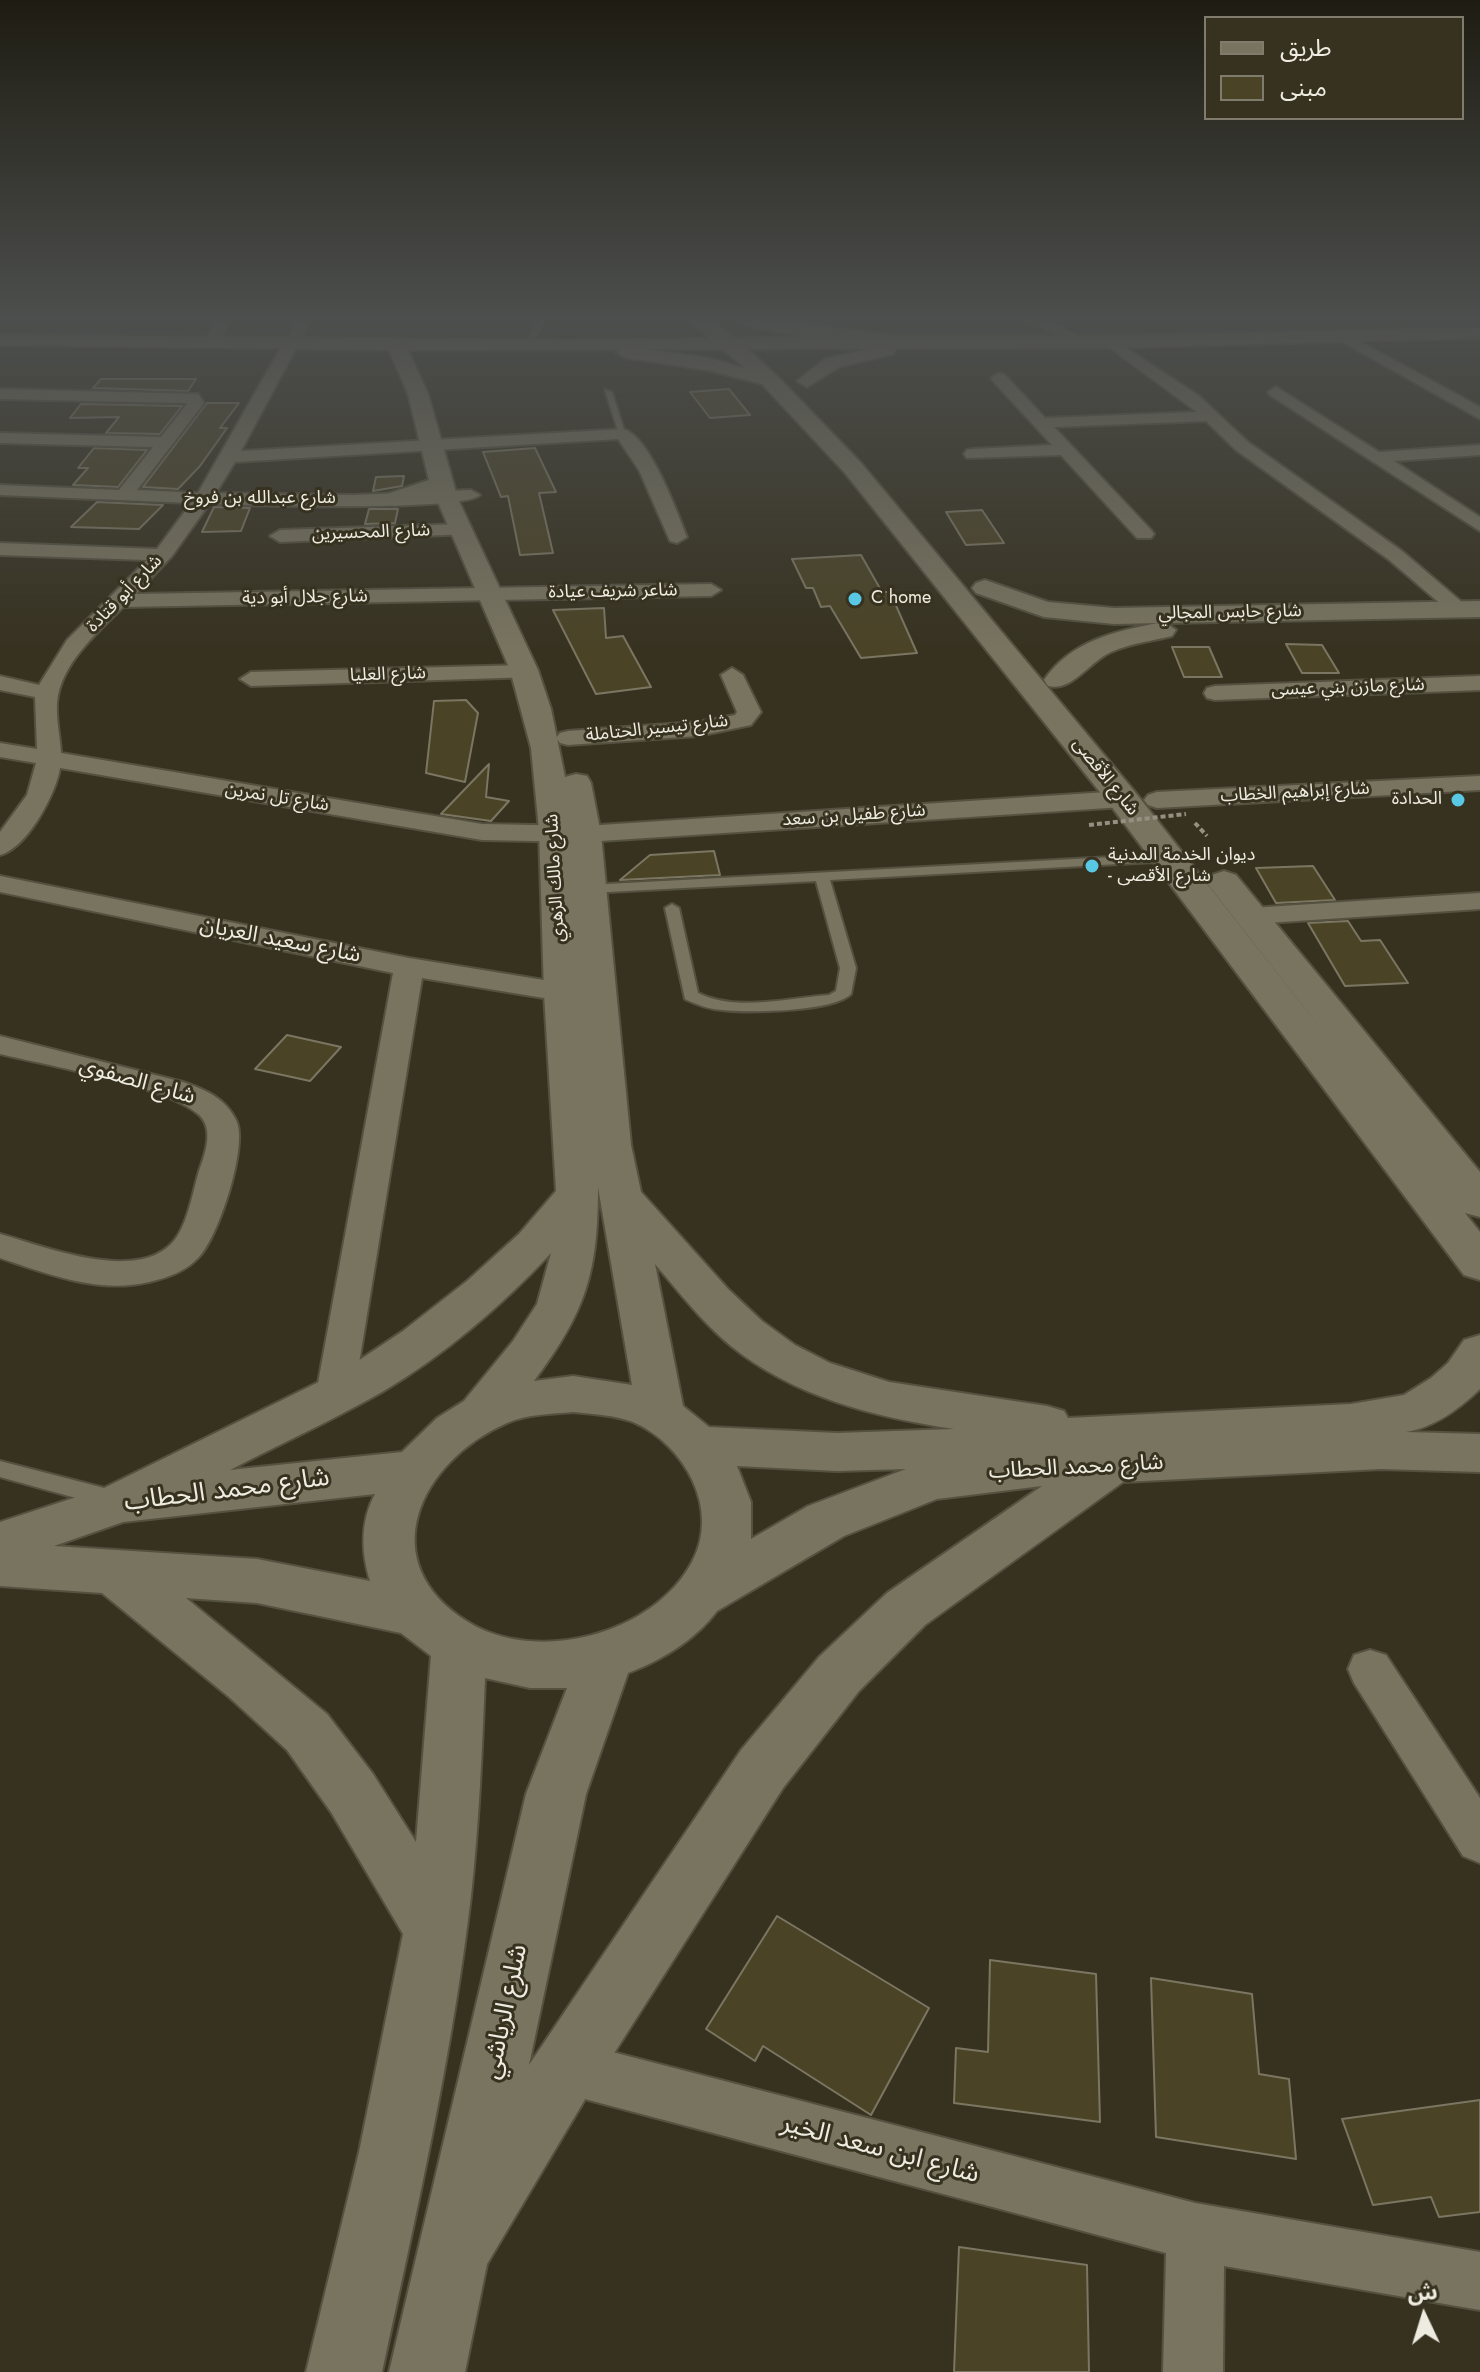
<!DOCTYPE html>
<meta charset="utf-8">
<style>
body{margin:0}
#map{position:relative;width:1480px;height:2372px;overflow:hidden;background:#373220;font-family:Jost,"Noto Sans Arabic",sans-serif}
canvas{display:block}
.legend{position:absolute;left:1204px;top:16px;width:260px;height:104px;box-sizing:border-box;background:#373220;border:2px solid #807c6d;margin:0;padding:10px 14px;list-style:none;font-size:24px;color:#eeece0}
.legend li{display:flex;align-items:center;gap:16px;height:40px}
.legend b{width:40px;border:2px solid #807c6d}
.north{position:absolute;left:1384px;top:2276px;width:80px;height:80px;-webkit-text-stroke:6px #373220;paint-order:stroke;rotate:356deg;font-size:22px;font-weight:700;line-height:32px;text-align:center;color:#eeece0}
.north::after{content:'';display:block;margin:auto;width:28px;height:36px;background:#eeece0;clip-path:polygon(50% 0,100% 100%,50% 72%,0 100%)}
</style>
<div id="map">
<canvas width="1480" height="2372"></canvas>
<ul class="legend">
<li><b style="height:10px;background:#797460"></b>طريق</li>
<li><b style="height:22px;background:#4a4326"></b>مبنى</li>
</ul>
<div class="north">ش</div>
</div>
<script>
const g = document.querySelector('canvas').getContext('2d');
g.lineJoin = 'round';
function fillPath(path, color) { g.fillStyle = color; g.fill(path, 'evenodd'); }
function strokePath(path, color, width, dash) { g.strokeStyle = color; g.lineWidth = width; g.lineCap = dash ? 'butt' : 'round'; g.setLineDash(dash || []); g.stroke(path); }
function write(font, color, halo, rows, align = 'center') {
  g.font = font + ' Jost,"Noto Sans Arabic",sans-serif'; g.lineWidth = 6; g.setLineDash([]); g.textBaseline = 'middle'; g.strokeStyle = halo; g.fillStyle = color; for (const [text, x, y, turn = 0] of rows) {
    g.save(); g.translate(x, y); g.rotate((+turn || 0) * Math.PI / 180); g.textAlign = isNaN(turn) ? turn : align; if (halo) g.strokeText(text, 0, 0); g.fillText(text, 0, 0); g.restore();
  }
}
const building = new Path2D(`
 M101 379H196L188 391 93 388Z
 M729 389 750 415 710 418 690 392Z
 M207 403H239L220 428H227L200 466 178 489 143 487Z
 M81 404 182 406 160 434 106 433 119 417 70 418Z
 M94 448 147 450 118 487 73 485 88 468H78Z
 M535 448 556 492 539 493 553 553 520 555 508 496 501 497 483 452Z
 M404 476 402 486 373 491 376 477Z
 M97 502 163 505 139 529 71 527Z
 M214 507 250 508 241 531 202 532Z
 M369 509H398L395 523 365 524Z
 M982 510 1004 543 966 545 946 512Z
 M861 555 882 592H890L917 653 861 658 830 606 821 607 813 588H806L792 559Z
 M604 608 606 638 623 636 651 687 596 694 553 610Z
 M1286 644 1322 645 1339 673H1302Z
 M1172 647H1209L1222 677H1184Z
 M466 700 478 713 465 782 426 773 434 701Z
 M489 764 486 797 509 801 491 821 441 814Z
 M714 851 720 875 620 880 650 855Z
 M1313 866 1335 900 1276 903 1256 868Z
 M1348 921 1361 941 1380 940 1408 983 1345 986 1308 923Z
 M287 1035 341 1047 310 1081 255 1069Z
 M777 1916 929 2008 871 2115 763 2046 755 2061 706 2029Z
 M990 1960 1096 1974 1100 2122 954 2103 956 2048 988 2052Z
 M1151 1978 1252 1994 1259 2074 1289 2079 1296 2159 1156 2137Z
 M1480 2100V2212L1439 2217 1431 2197 1373 2205 1342 2119Z
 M959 2247 1087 2265 1089 2372H954Z`);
const path = new Path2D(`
 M1195 823 1207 836`);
const service = new Path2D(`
 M536 320H544L530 348H524Z
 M605 390 612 392 626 436 619 434Z
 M1168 854 1173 855V861L830 880 856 968 851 994C833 1012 748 1013 722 1010 709 1009 697 1005 685 999L665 908 672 904 679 908 698 993C736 1012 788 998 829 995L836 991 840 968 816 881 589 893 582 889 589 885Z
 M0 1461 112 1490 120 1493 123 1499 120 1505 112 1508 0 1477Z`);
const minor = new Path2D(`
 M217 320H231L217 344H207L205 341Z
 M297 320H311L241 451 623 429C650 436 677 512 687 537L677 543 670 541 639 470 618 439 235 462 216 493 353 495 471 490 480 495C464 512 246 505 209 504L172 556 136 594 711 584 721 590 711 596 123 607C97 633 60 664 57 703 56 720 60 736 61 753L482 824 585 826 1123 791 1132 794 1136 799 1132 804 1123 807 585 842 482 840 60 768C56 794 27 848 0 855V832L27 795 36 763 0 757V743L37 749 35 697 0 690V676L39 685 67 640 147 560 0 555V543L157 549 191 503 0 495V485L119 490 153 447 0 443V433L161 437 188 403 0 399V389L198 394 204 403 137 490 198 493 280 349 287 345Z
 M1024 320H1044L1091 342 1084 346 1079 345Z
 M1344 333 1480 407V419L1339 340V334Z
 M1111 338 1199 396 1248 442 1402 551 1464 604 1467 608 1464 612H1450L1388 559 1236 450 1206 421 1054 427 1151 530 1154 534 1151 538H1137L1061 455 967 458 964 454 967 450 973 449 1052 445 993 381 991 378 999 373 1005 375 1045 418 1197 412 1106 345V339Z
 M1276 387 1379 452 1480 445V455L1394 461 1480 517V531L1270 395 1268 392Z
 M462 524 472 530 469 534 280 542 270 536 280 530Z
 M525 665 536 672 533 677 251 686 240 679 251 672Z
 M732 668 743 675 761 712 751 725 698 736 568 745 560 743 556 738 560 733 568 731 698 722 735 715 737 712 721 675Z
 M1480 676V690L1215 700 1207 698 1204 693 1207 688 1215 686Z
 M1480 776V790L1157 808 1148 805 1144 800 1148 795 1157 792Z
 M0 876 409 958 562 983 572 986 577 992 572 998 562 1001 422 978 354 1394 349 1404 335 1408 321 1404 316 1394 393 973 0 892Z
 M1480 893V909L1251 924 1241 922 1237 916 1241 910 1251 908Z
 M0 1036 183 1082C206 1090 225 1098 236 1120 249 1144 218 1239 198 1258 186 1271 167 1278 149 1282 98 1294 48 1274 0 1258V1234C44 1246 146 1288 178 1235 189 1217 193 1191 199 1171 205 1154 215 1128 198 1114 166 1086 45 1065 0 1054Z
 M1370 1650 1386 1655 1480 1798V1863L1463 1856 1354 1683 1348 1669 1354 1655Z
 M566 2040 1195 2203 1480 2252V2310L1224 2266 1223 2372H1163L1166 2253 566 2094 547 2086 539 2067 547 2048Z`);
const tertiary = new Path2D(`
 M1480 328V338L1111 348 408 350 428 394 458 499 538 670 551 709 565 777 576 774 587 776 591 783 601 834 631 1145 641 1192 729 1290 762 1321 795 1345 830 1363 889 1382 1047 1406 1064 1411 1068 1418 1351 1404 1404 1395 1431 1378 1448 1363 1464 1340 1480 1335V1389C1459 1409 1435 1427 1406 1432L1480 1434V1472L1381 1469 1123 1482 925 1625 859 1691 783 1788 590 2091 487 2264 465 2372H389L526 1794 567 1688H530L485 1678C482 1751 479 1824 471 1896 452 2056 416 2215 382 2372H306L359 2152 403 1934 331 1812 287 1750 229 1697 102 1593 0 1586V1522L104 1488 349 1367 403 1331 467 1281 519 1234 556 1191 544 993 539 830 531 748 510 670 434 493 395 506 387 504 384 499 387 494 429 480 408 394 389 350 0 345V335L568 340 888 336H1111ZM598 1187 632 1385 573 1376 534 1381C586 1312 598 1272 598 1187ZM551 1253 537 1304 513 1341 464 1401 437 1418 402 1452 230 1470C280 1444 333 1420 382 1392 443 1356 503 1305 551 1253ZM655 1264C679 1292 702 1322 731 1346 794 1397 875 1417 954 1429L837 1433 709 1427 683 1406ZM573 1412C592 1414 615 1415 633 1422 684 1444 721 1509 692 1562 654 1634 537 1665 468 1622 371 1562 420 1461 507 1423 527 1414 552 1414 573 1412ZM737 1466 837 1471 906 1469 808 1506 751 1539V1502ZM1042 1486 887 1593 819 1657 741 1750 529 2065 586 1794 628 1673C662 1660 695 1640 717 1611L844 1536 937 1499ZM375 1494C360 1522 361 1551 370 1581L257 1559 54 1546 123 1522ZM186 1598 257 1603 401 1633 431 1656 416 1842 373 1774 327 1714Z
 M985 580 1048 602 1114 608 1480 601V617L1166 623 1176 630 1172 636C1152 641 1131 643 1111 652 1089 662 1072 692 1048 686L1044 680C1071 641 1115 631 1158 623L1114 624 1044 617 976 593 972 588 976 583Z`);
const secondary = new Path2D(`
 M689 320H710L738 340 779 378 861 463 1135 792 1354 1071 1206 882 1212 875 1224 871 1236 875 1480 1172V1217L1465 1213 1480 1232V1280L1464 1275 1111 806 845 473 762 384 707 370 626 358 616 352 626 346 708 358 745 368Z
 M739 320H778L888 335 898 341 892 346 896 350 893 354 839 367 807 387 797 381 825 359 879 346 815 339 748 326Z`);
const pathBridge = new Path2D(`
 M1089 825 1186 814`);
const markers = [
 [855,599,8,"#58c8e4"],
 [1458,800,8,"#58c8e4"],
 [1092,866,8,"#58c8e4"]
];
const farStreetnames = [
 ["شارع عبدالله بن فروخ",260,499],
 ["شارع المحسيرين",371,533,-2],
 ["شاعر شريف عيادة",613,592,-1],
 ["شارع أبو قتادة",125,594,-46],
 ["شارع جلال أبو دية",305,598,-1],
 ["شارع حابس المجالي",1230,613,-1],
 ["شارع العليا",388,675,-2],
 ["شارع مازن بني عيسى",1348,688,-2],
 ["شارع تيسير الحتاملة",657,729,-6],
 ["شارع الأقصى",1105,777,51],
 ["شارع إبراهيم الخطاب",1295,793,-3],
 ["شارع تل نمرين",277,798,9],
 ["شارع طفيل بن سعد",854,816,-4],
 ["شارع مالك الزهري",556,878,-93]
];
const farPoinames = [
 ["C home",871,599],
 ["الحدادة",1442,800,"right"],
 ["ديوان الخدمة المدنية",1108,856],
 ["- شارع الأقصى",1108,877]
];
const streetNames = [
 ["شارع سعيد العريان",280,941,11],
 ["شارع الصفوي",137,1082,16],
 ["شارع محمد الحطاب",1076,1468,-3]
];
const nearStreetnames = [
 ["شارع محمد الحطاب",227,1491,-7],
 ["شلرع الرياشي",506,2012,-78],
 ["شارع ابن سعد الخير",880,2150,15]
];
fillPath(building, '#4a4326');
strokePath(building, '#7b7662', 2);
strokePath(service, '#545140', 4);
strokePath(minor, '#545140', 4);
strokePath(tertiary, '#545140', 4);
strokePath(secondary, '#545140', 4);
strokePath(path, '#949182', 4, [5, 3]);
fillPath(service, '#797460');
fillPath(minor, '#797460');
fillPath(tertiary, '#797460');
fillPath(secondary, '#797460');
strokePath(pathBridge, '#949182', 4, [5, 3]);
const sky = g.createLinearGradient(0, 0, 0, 652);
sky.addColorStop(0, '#1e1c12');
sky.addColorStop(0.49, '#4d4f4e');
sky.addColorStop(1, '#4d4f4e00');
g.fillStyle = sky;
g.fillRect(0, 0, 1480, 652);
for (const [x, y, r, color] of markers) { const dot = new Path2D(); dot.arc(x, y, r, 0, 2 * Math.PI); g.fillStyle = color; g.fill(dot); strokePath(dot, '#373220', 3); }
write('18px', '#eeece0', '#373220', farStreetnames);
write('18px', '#eeece0', '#373220', farPoinames, 'left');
write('22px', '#eeece0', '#373220', streetNames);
write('26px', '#eeece0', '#373220', nearStreetnames);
</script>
